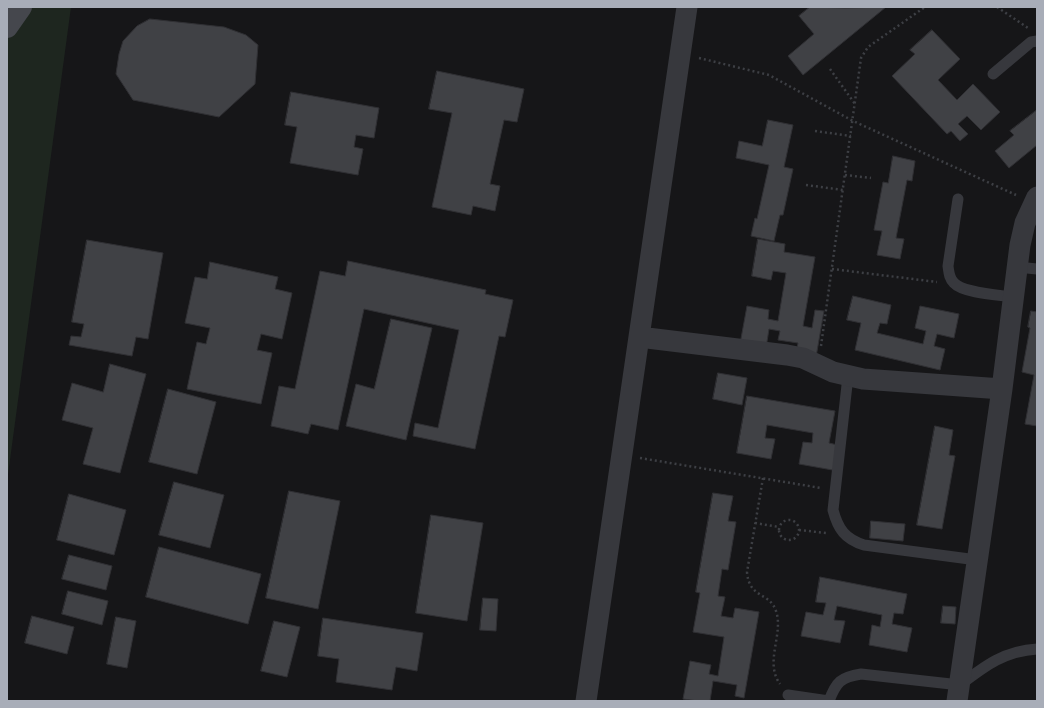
<!DOCTYPE html>
<style>
body{margin:0}
#map{position:relative;width:1044px;height:708px;overflow:hidden;background:#161618;font-family:Roboto,sans-serif}
canvas{display:block}
.frame{position:absolute;inset:0;border:8px solid #a8adb8;pointer-events:none}
</style>
<div id="map">
<canvas width="1044" height="708"></canvas>
<div class="frame"></div>
</div>
<script>
const g = document.querySelector('canvas').getContext('2d');
g.lineJoin = 'round';
function fillPath(path, color) { g.fillStyle = color; g.fill(path, 'evenodd'); }
function strokePath(path, color, width, dash) { g.strokeStyle = color; g.lineWidth = width; g.lineCap = dash ? 'butt' : 'round'; g.setLineDash(dash || []); g.stroke(path); }
const green = new Path2D(`
 M7 7H71L7 482Z`);
const building = new Path2D(`
 M810 7 845 8 886 7 803 75 788 56 814 34 799 16Z
 M150 19 224 27 246 35 258 45 255 84 219 117 133 100 116 74 119 54 123 41 137 26Z
 M932 30 960 59 938 80 957 100 973 84 1000 112 981 130 967 116 958 124 968 134 960 141 951 131 947 134 892 76 915 54 910 50Z
 M437 71 524 89 517 122 504 120 490 184 500 186 495 211 473 206 471 215 432 207 452 113 429 109Z
 M291 92 379 108 374 138 356 135 354 147 363 149 358 175 290 163 297 127 285 125Z
 M1037 110V145L1009 168 995 151 1014 135 1010 131Z
 M768 120 793 125 784 167 793 169 783 215H780L774 241 751 236 755 218 757 219 769 165 736 158 739 141 762 146Z
 M893 156 915 161 912 181 907 180 896 238 904 239 900 259 877 255 882 231 874 230 883 182 888 183Z
 M758 239 785 244 784 252 815 257 803 326 812 328 815 310 824 311 816 357 796 354 798 343 778 340 780 331 769 329 766 348 740 344 747 306 769 310 768 319 778 321 786 273 773 271 771 280 752 276Z
 M87 240 163 253 148 339 136 337 132 356 69 345 71 336 81 337 84 324 72 322Z
 M348 261 486 290 485 294 513 300 505 337 499 336 475 449 413 436 415 423 438 428 459 330 364 309 338 430 311 424 308 434 271 426 279 386 295 389 320 271 345 276Z
 M210 262 278 277 275 289 292 293 282 339 261 334 257 350 272 353 261 404 187 389 197 342 206 344 210 328 185 323 195 277 207 279Z
 M853 296 891 305 887 324 880 323 877 333 923 344 926 331 915 328 920 306 959 314 954 338 937 334 934 346 945 349 940 370 855 350 861 323 847 320Z
 M1031 311 1037 312V426L1025 424 1034 375 1022 372 1030 328 1028 327Z
 M391 319 432 328 406 440 346 426 356 384 374 389Z
 M110 364 146 374 120 473 83 464 93 428 62 420 72 383 103 392Z
 M718 373 747 378 742 405 713 399Z
 M168 389 216 402 197 474 149 462Z
 M747 396 835 411 829 443 842 446 838 471 799 464 803 442 812 443 813 433 767 425 765 438 775 439 771 459 737 453Z
 M935 426 953 430 949 455 955 456 942 529 917 525Z
 M174 482 224 495 210 548 159 535Z
 M289 491 340 501 318 609 266 598Z
 M713 493 733 496 728 521 736 522 728 570 722 569 718 596 725 597 721 616 733 618 735 608 759 612 744 698 735 696 737 685 713 681 710 701H698L683 699 690 661 711 665 709 674 718 676 724 637 693 632 700 593 696 592Z
 M69 494 126 510 114 555 57 540Z
 M431 515 483 523 467 621 416 613Z
 M871 521 905 524 903 541 870 538Z
 M159 547 261 574 248 624 146 597Z
 M69 555 112 566 106 590 62 579Z
 M820 577 907 594 903 614 894 613 892 624 912 628 907 652 869 645 872 625 880 627 882 615 837 606 834 620 845 621 840 643 801 636 806 612 823 615 826 603 816 602Z
 M68 591 108 601 102 625 62 614Z
 M483 598 498 599 496 631 480 630Z
 M943 606 956 607 955 624 941 623Z
 M32 616 74 627 67 654 25 643Z
 M116 617 136 621 127 668 107 664Z
 M323 618 423 633 417 671 396 667 392 690 336 682 339 659 318 656Z
 M274 621 300 627 287 677 261 671Z`);
const path = new Path2D(`
 M997 7 1028 28
 M699 58 769 75 853 121 1016 195
 M830 69 855 104
 M815 131 851 136
 M845 175 871 178
 M806 185 843 190
 M832 269 937 282
 M821 346 861 58 868 47 925 7
 M640 458 821 488
 M763 478 747 572C749 599 770 592 776 611 784 634 764 662 780 684
 M779 530a10 10 0 1 1 20 0a10 10 0 1 1-20 0Z
 M755 523 779 527
 M799 530 826 533`);
const lane = new Path2D(`
 M993 74 1031 42 1037 41
 M958 199 948 266C949 273 949 278 954 283 963 293 999 295 1013 297
 M1017 267 1037 269
 M848 376 833 510C838 529 845 539 864 545L977 560
 M788 695 829 701
 M829 701C836 682 841 677 861 674L960 685C985 666 1004 651 1037 649`);
const street = new Path2D(`
 M639 337 787 355 803 358 833 372 863 379 1002 389
 M586 701 687 7
 M957 701 1002 389 1020 245 1025 223 1037 197`);
const secondary = new Path2D(`
 M7 27 21 7`);
fillPath(green, '#1e261f');
fillPath(building, '#404145');
strokePath(building, '#303034', 1);
strokePath(path, '#3d3f44', 2.5, [2, 3]);
strokePath(lane, '#37383d', 11);
strokePath(street, '#37383d', 21);
strokePath(secondary, '#45474d', 22);
</script>
